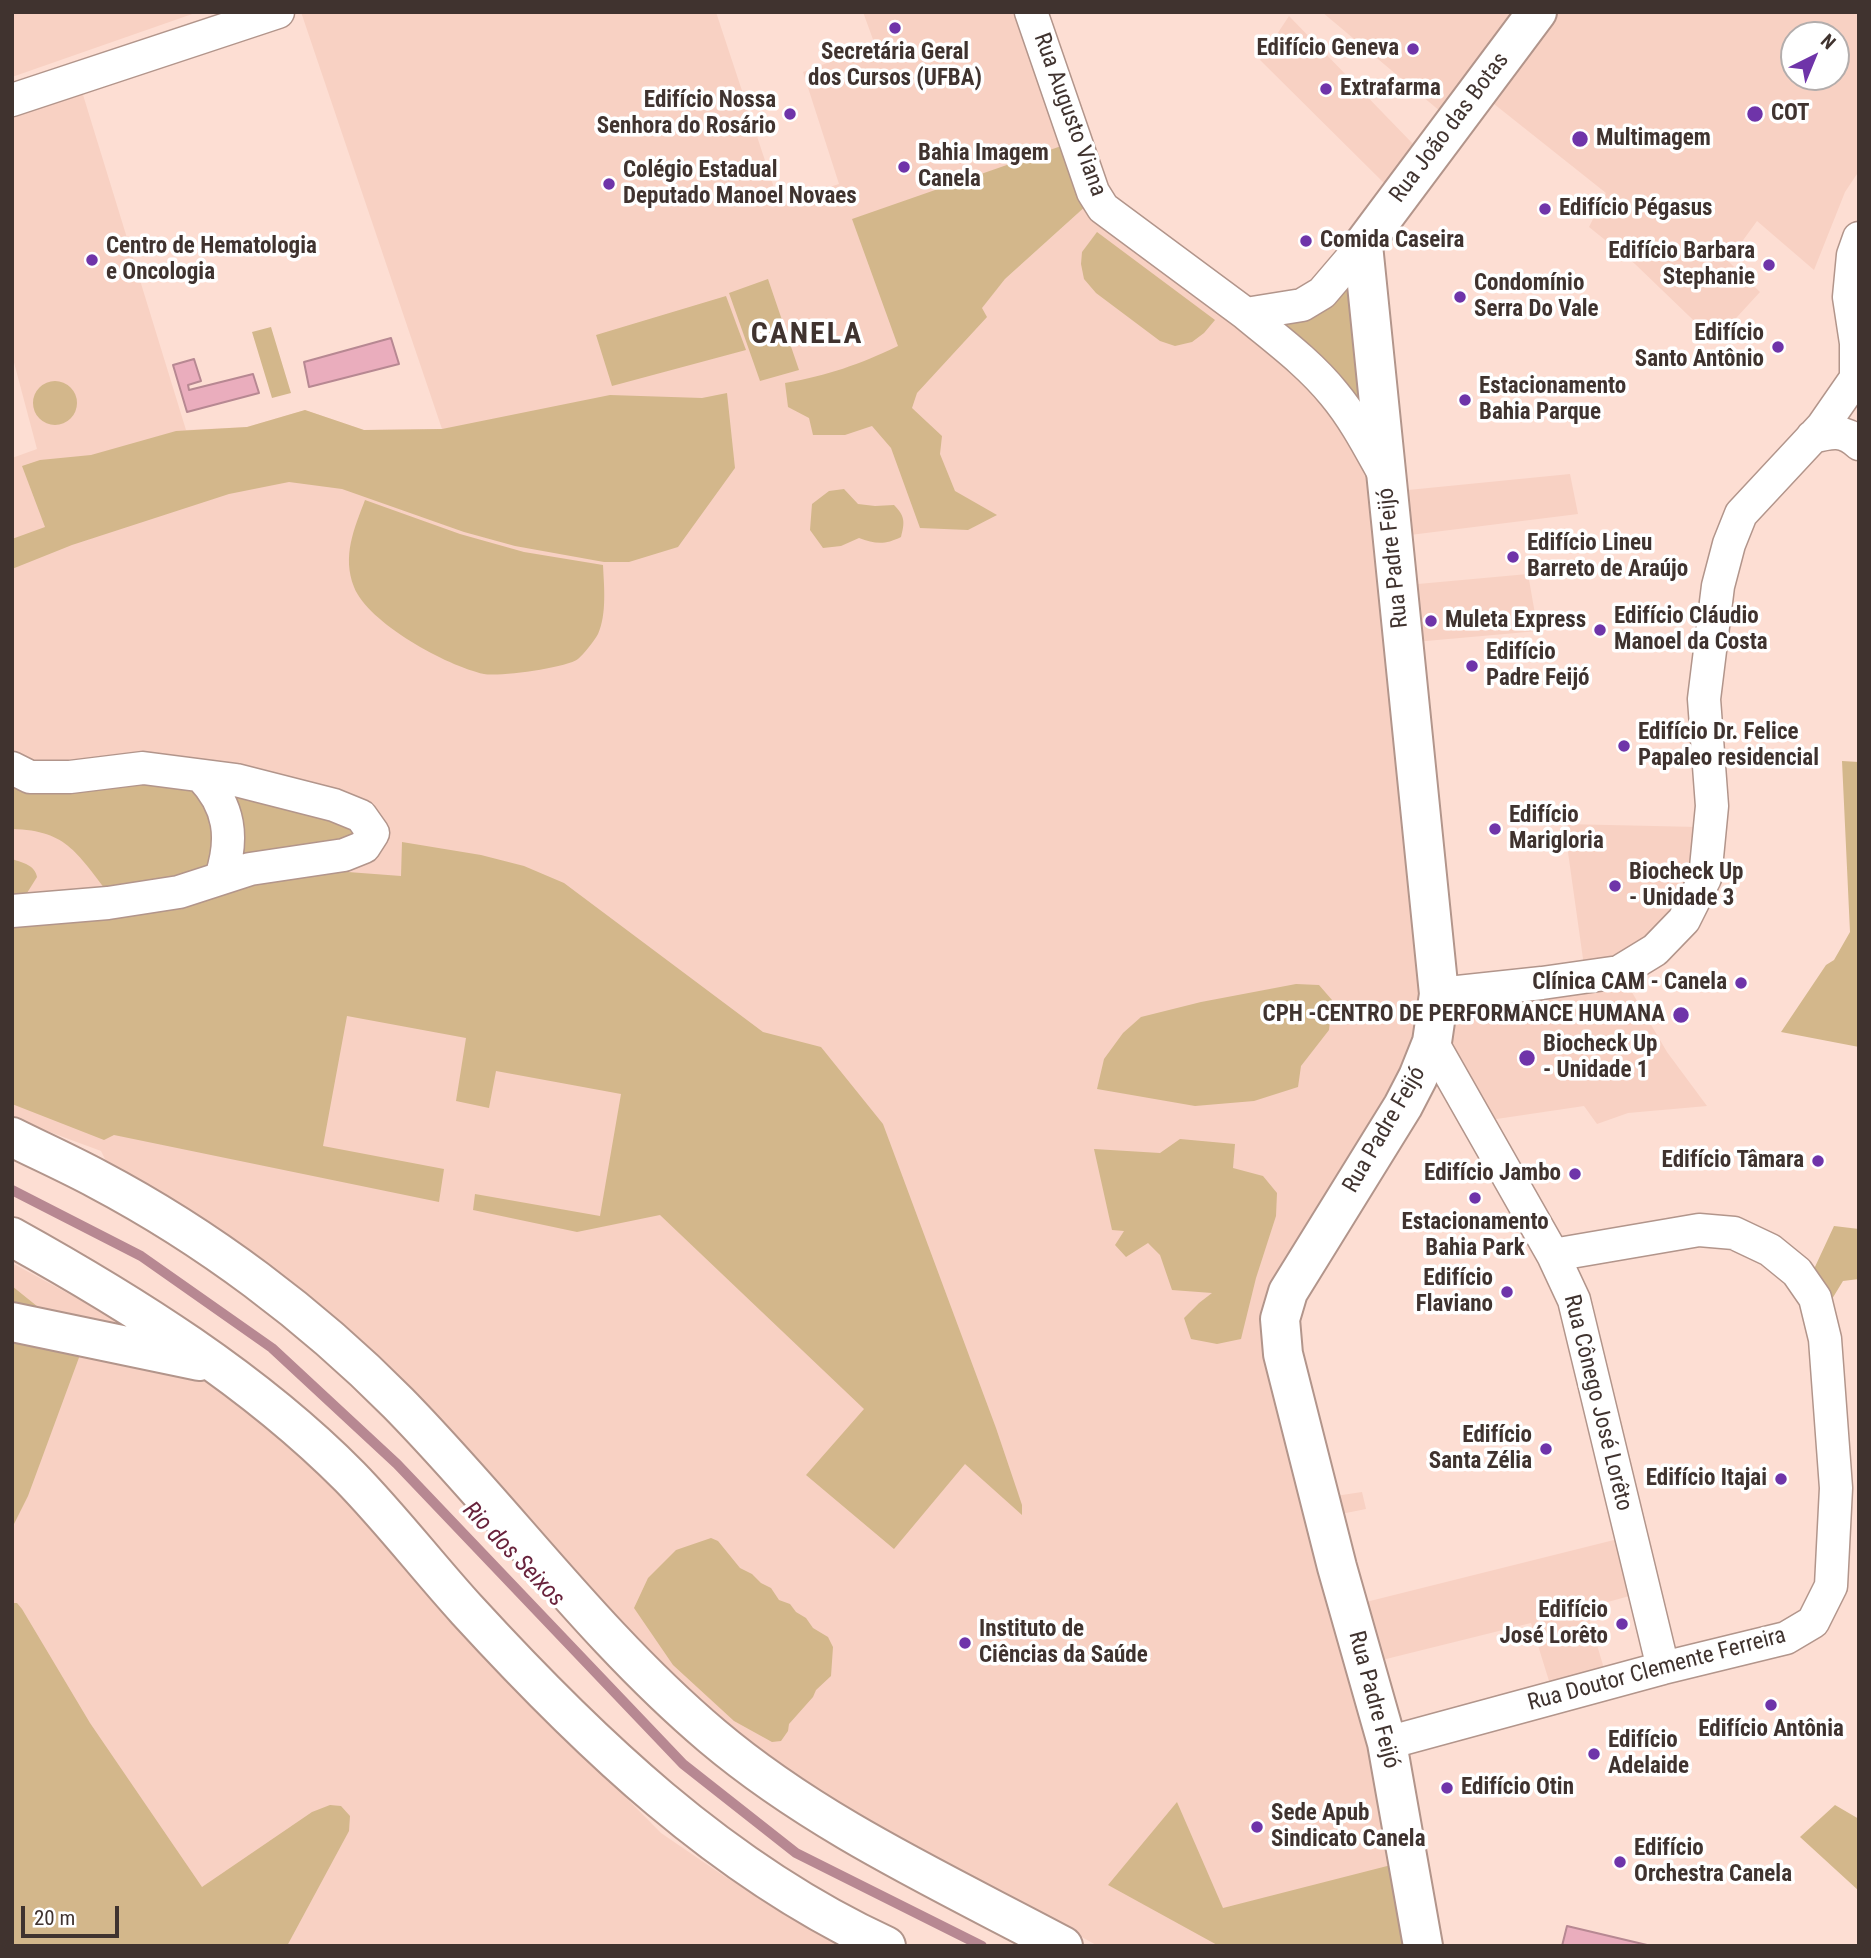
<!DOCTYPE html>
<meta charset="utf-8">
<style>
body{margin:0}
#map{position:relative;width:1871px;height:1958px;overflow:hidden;background:#fdded3;font-family:"Roboto Condensed",sans-serif}
canvas{display:block}
.frame{position:absolute;inset:0;border:14px solid #40332f;pointer-events:none}
.north{position:absolute;left:1780px;top:21px;width:70px;height:70px;box-sizing:border-box;background:#fff;border:2px solid #b3adac;border-radius:50%;rotate:43deg;font-size:19px;font-weight:700;line-height:28px;text-align:center;color:#40332f}
.north::after{content:'';display:block;margin:auto;width:24px;height:32px;background:#6f34a9;clip-path:polygon(50% 0,100% 100%,50% 72%,0 100%)}
.scale{position:absolute;left:21px;top:1906px;width:98px;height:32px;box-sizing:border-box;border:4px solid #40332f;border-top:0;padding-left:9px;font-size:21px;line-height:24px;white-space:nowrap;color:#40332f;-webkit-text-stroke:5px #fff;paint-order:stroke}
</style>
<div id="map">
<canvas width="1871" height="1958"></canvas>
<div class="frame"></div>
<div class="north">N</div>
<div class="scale">20 m</div>
</div>
<script>
const g = document.querySelector('canvas').getContext('2d');
g.lineJoin = 'round';
function fillPath(path, color) { g.fillStyle = color; g.fill(path, 'evenodd'); }
function strokePath(path, color, width, dash) { g.strokeStyle = color; g.lineWidth = width; g.lineCap = dash ? 'butt' : 'round'; g.setLineDash(dash || []); g.stroke(path); }
function write(font, color, halo, rows, align = 'center') {
  g.font = font + ' "Roboto Condensed",sans-serif'; g.lineWidth = 7; g.setLineDash([]); g.textBaseline = 'middle'; g.strokeStyle = halo; g.fillStyle = color; for (const [text, x, y, turn = 0] of rows) {
    g.save(); g.translate(x, y); g.rotate((+turn || 0) * Math.PI / 180); g.textAlign = isNaN(turn) ? turn : align; if (halo) g.strokeText(text, 0, 0); g.fillText(text, 0, 0); g.restore();
  }
}
const built = new Path2D(`
 M12 12H198L12 77Z
 M301 12H716L779 203 839 184 803 72 875 45 863 12H1023L1067 144 981 308 1005 279 1087 205 1317 389 1373 483 1426 1038 1281 1290 1417 1946H1098L860 1815 776 1764 699 1703 576 1583 107 1163 101 1151 12 1118V458L37 449 12 355V108L80 85 186 430 247 427 305 410 364 430 442 429Z
 M1322 12H1516L1441 112Z
 M1553 12H1859V171L1845 192 1814 270 1757 221 1728 261 1760 292 1715 341 1635 264 1589 227 1606 193 1489 100ZM1794 35H1836V77H1794Z
 M1289 16 1415 146 1387 186 1260 60Z
 M1570 474 1578 514 1402 536 1398 491Z
 M1528 574 1538 631 1415 642 1407 585Z
 M1564 824 1698 827 1692 863 1686 882 1672 912 1642 947 1585 973Z
 M1623 977 1667 1052 1707 1106 1628 1113 1597 1124 1584 1106 1483 1121 1477 1112 1442 1019 1443 998Z
 M12 1263 143 1334 278 1433 387 1543 451 1621 661 1833 724 1876 841 1946H12Z
 M1362 1492 1366 1509 1326 1517 1322 1498Z
 M1630 1536 1644 1592 1586 1608 1608 1682 1554 1697 1531 1623 1366 1664 1350 1606Z`);
const green = new Path2D(`
 M1067 144 1087 205 1005 279 982 308 987 317 917 393 912 408 942 436 940 454 955 491 997 515 968 530 920 528 891 448 872 426 845 435H813L809 418 788 407 785 383C829 375 858 365 898 346L852 219Z
 M1097 232 1215 320 1204 333 1192 342 1175 346 1160 341 1096 293 1084 279 1081 264 1082 252Z
 M1357 261 1377 453 1257 317Z
 M768 279 799 370 760 381 729 293Z
 M726 296 746 350 612 386 596 335Z
 M271 327 291 393 272 398 252 332Z
 M33 403a22 22 0 1 1 44 0a22 22 0 1 1-44 0Z
 M727 393 735 468 678 547 629 562H604L515 546 464 532 342 489 289 482 229 494 72 545 12 569V539L45 527 22 466 40 460 91 455 176 431 247 427 305 410 364 430 442 429 610 395 702 398Z
 M844 489 858 504 875 506 894 505C905 516 905 522 901 537 885 545 875 544 859 538L841 546 823 548 810 530 812 504 829 491Z
 M365 500 460 534 524 552 603 565C604 586 607 614 598 634 594 641 584 654 578 659 566 668 499 677 484 674 447 666 368 623 354 587 342 556 354 529 365 500Z
 M1842 761 1859 762V1047L1781 1032 1826 965 1834 960 1850 932Z
 M12 774 92 782 204 786 219 865 111 896C78 856 69 830 12 829Z
 M216 782 332 811 364 836 241 857Z
 M402 842 481 855 524 866 564 883 763 1032 821 1047 883 1124 996 1428 1022 1505V1515L965 1464 894 1549 806 1475 864 1409 660 1215 577 1232 473 1210 475 1194 600 1216 621 1094 496 1071 489 1108 456 1101 466 1038 347 1016 323 1146 444 1169 439 1202 114 1135 104 1140 12 1104V921L308 869 401 876Z
 M12 859C23 863 35 865 37 877L22 901 12 902Z
 M1296 984 1319 985 1332 1000 1329 1030 1301 1066 1298 1087 1254 1101 1195 1106 1097 1089 1104 1059 1123 1033 1141 1017 1201 1002Z
 M1180 1139 1235 1144 1233 1168 1263 1176 1277 1193 1276 1216 1256 1278 1241 1339 1217 1344 1191 1339 1184 1318 1199 1303 1212 1293 1172 1290 1160 1255 1148 1243 1126 1257 1115 1245 1124 1231 1112 1230 1094 1149 1160 1153Z
 M1834 1226 1859 1229V1279L1843 1281 1821 1317 1807 1284Z
 M12 1286 84 1344 28 1496 12 1528Z
 M711 1538 718 1541 740 1568 752 1574 761 1583 771 1588 779 1600 790 1604 796 1612 806 1618 813 1628 828 1637 833 1647 831 1676 816 1690 813 1697 789 1724 788 1731 781 1741 772 1742 734 1721 673 1665 634 1608 648 1578 676 1550Z
 M12 1603H17L22 1609 90 1723 202 1887 312 1812 330 1805 341 1806 350 1816 349 1831 287 1946H12Z
 M1177 1802 1223 1908 1395 1864 1410 1946H1219L1108 1885Z
 M1835 1805 1859 1819V1891L1800 1837Z`);
const water = new Path2D(`
 M391 338 399 364 309 387 304 362Z
 M194 359 201 381 188 385 189 390 253 374 259 393 187 412 173 365Z
 M1567 1926 1647 1945V1946H1562Z`);
const stream = new Path2D(`
 M12 1190 141 1256 272 1348 397 1464 683 1764 796 1853 982 1946`);
const street = new Path2D(`
 M1031 12 1093 192 1103 208 1246 314 1302 305 1322 293 1363 245
 M12 100 278 12
 M1246 314C1276 339 1309 363 1334 394 1354 418 1368 445 1383 472
 M1812 437C1831 432 1844 429 1859 444
 M12 768 30 777H70L143 768 236 780 334 805 361 816 373 833 364 847 344 855 250 869 179 892 108 903 12 911
 M201 776C230 806 234 838 221 877
 M1439 994 1542 983 1619 972 1655 950 1684 920 1705 878 1712 806 1704 699 1718 586 1729 544 1741 514 1822 427 1856 378V343L1849 297 1853 255 1859 238
 M1432 1042 1553 1255 1574 1300 1663 1668
 M1387 1743 1663 1668 1786 1638 1813 1622 1831 1586 1836 1488 1825 1339 1815 1298 1797 1272 1770 1250 1734 1233 1699 1230 1553 1255`);
const secondary = new Path2D(`
 M1423 1946 1387 1743 1337 1567 1283 1354 1280 1319 1288 1292 1403 1106 1418 1077 1432 1042 1439 994 1363 245 1537 12`);
const primary = new Path2D(`
 M12 1137C40 1151 69 1164 97 1179 207 1237 311 1315 398 1403 505 1512 595 1637 712 1736 816 1824 943 1882 1063 1946
 M12 1237C131 1303 254 1380 350 1477 391 1519 427 1566 467 1610 588 1742 721 1870 886 1946
 M12 1322 199 1361`);
const markers = [
 [895,28,7,"#6f34a9"],
 [1413,49,7,"#6f34a9"],
 [1326,89,7,"#6f34a9"],
 [790,114,7,"#6f34a9"],
 [1755,114,9,"#6f34a9"],
 [1580,139,9,"#6f34a9"],
 [904,167,7,"#6f34a9"],
 [609,184,7,"#6f34a9"],
 [1545,209,7,"#6f34a9"],
 [1306,241,7,"#6f34a9"],
 [92,260,7,"#6f34a9"],
 [1769,265,7,"#6f34a9"],
 [1460,297,7,"#6f34a9"],
 [1778,347,7,"#6f34a9"],
 [1465,400,7,"#6f34a9"],
 [1513,557,7,"#6f34a9"],
 [1431,621,7,"#6f34a9"],
 [1600,630,7,"#6f34a9"],
 [1472,666,7,"#6f34a9"],
 [1624,746,7,"#6f34a9"],
 [1495,829,7,"#6f34a9"],
 [1615,886,7,"#6f34a9"],
 [1741,983,7,"#6f34a9"],
 [1681,1015,9,"#6f34a9"],
 [1527,1058,9,"#6f34a9"],
 [1818,1161,7,"#6f34a9"],
 [1575,1174,7,"#6f34a9"],
 [1475,1198,7,"#6f34a9"],
 [1507,1292,7,"#6f34a9"],
 [1546,1449,7,"#6f34a9"],
 [1781,1479,7,"#6f34a9"],
 [1622,1624,7,"#6f34a9"],
 [965,1643,7,"#6f34a9"],
 [1771,1705,7,"#6f34a9"],
 [1594,1754,7,"#6f34a9"],
 [1447,1788,7,"#6f34a9"],
 [1257,1827,7,"#6f34a9"],
 [1620,1862,7,"#6f34a9"]
];
const poiNames = [
 ["Edifício Geneva",1399,49,"right"],
 ["Secretária Geral",895,53,"center"],
 ["dos Cursos (UFBA)",895,79,"center"],
 ["Extrafarma",1340,89],
 ["Edifício Nossa",776,101,"right"],
 ["Senhora do Rosário",776,127,"right"],
 ["COT",1771,114],
 ["Multimagem",1596,139],
 ["Bahia Imagem",918,154],
 ["Canela",918,180],
 ["Colégio Estadual",623,171],
 ["Deputado Manoel Novaes",623,197],
 ["Edifício Pégasus",1559,209],
 ["Comida Caseira",1320,241],
 ["Centro de Hematologia",106,247],
 ["e Oncologia",106,273],
 ["Edifício Barbara",1755,252,"right"],
 ["Stephanie",1755,278,"right"],
 ["Condomínio",1474,284],
 ["Serra Do Vale",1474,310],
 ["Edifício",1764,334,"right"],
 ["Santo Antônio",1764,360,"right"],
 ["Estacionamento",1479,387],
 ["Bahia Parque",1479,413],
 ["Edifício Lineu",1527,544],
 ["Barreto de Araújo",1527,570],
 ["Edifício Cláudio",1614,617],
 ["Manoel da Costa",1614,643],
 ["Muleta Express",1445,621],
 ["Edifício",1486,653],
 ["Padre Feijó",1486,679],
 ["Edifício Dr. Felice",1638,733],
 ["Papaleo residencial",1638,759],
 ["Edifício",1509,816],
 ["Marigloria",1509,842],
 ["Biocheck Up",1629,873],
 ["- Unidade 3",1629,899],
 ["Clínica CAM - Canela",1727,983,"right"],
 ["CPH -CENTRO DE PERFORMANCE HUMANA",1665,1015,"right"],
 ["Biocheck Up",1543,1045],
 ["- Unidade 1",1543,1071],
 ["Edifício Tâmara",1804,1161,"right"],
 ["Edifício Jambo",1561,1174,"right"],
 ["Estacionamento",1475,1223,"center"],
 ["Bahia Park",1475,1249,"center"],
 ["Edifício",1493,1279,"right"],
 ["Flaviano",1493,1305,"right"],
 ["Edifício",1532,1436,"right"],
 ["Santa Zélia",1532,1462,"right"],
 ["Edifício Itajai",1767,1479,"right"],
 ["Edifício",1608,1611,"right"],
 ["José Lorêto",1608,1637,"right"],
 ["Instituto de",979,1630],
 ["Ciências da Saúde",979,1656],
 ["Edifício Antônia",1771,1730,"center"],
 ["Edifício",1608,1741],
 ["Adelaide",1608,1767],
 ["Edifício Otin",1461,1788],
 ["Sede Apub",1271,1814],
 ["Sindicato Canela",1271,1840],
 ["Edifício",1634,1849],
 ["Orchestra Canela",1634,1875]
];
const streetNames = [
 ["Rua Augusto Viana",1069,115,70],
 ["Rua João das Botas",1450,128,-53],
 ["Rua Padre Feijó",1394,558,-96],
 ["Rua Padre Feijó",1385,1130,-60],
 ["Rua Cônego José Lorêto",1597,1403,76],
 ["Rua Doutor Clemente Ferreira",1657,1670,-15],
 ["Rua Padre Feijó",1373,1700,75]
];
const waterNames = [
 ["Rio dos Seixos",513,1555,46]
];
const districtNames = [
 ["CANELA",807,335]
];
fillPath(built, '#f8d1c3');
fillPath(green, '#d3b78b');
fillPath(water, '#eaadbd');
strokePath(water, '#b78892', 2);
strokePath(stream, '#b78892', 10);
strokePath(street, '#b2958b', 35);
strokePath(secondary, '#b2958b', 42);
strokePath(primary, '#b2958b', 42);
strokePath(street, '#fff', 32);
strokePath(secondary, '#fff', 38);
strokePath(primary, '#fff', 38);
for (const [x, y, r, color] of markers) { const dot = new Path2D(); dot.arc(x, y, r, 0, 2 * Math.PI); g.fillStyle = color; g.fill(dot); strokePath(dot, '#fff', 2.5); }
write('bold 23px', '#40332f', '#fff', poiNames, 'left');
write('23px', '#40332f', '#fff', streetNames);
write('italic 24px', '#69233c', '#fff', waterNames);
g.letterSpacing = '2px';
write('bold 30px', '#40332f', '#fff', districtNames);
g.letterSpacing = '0px';
</script>
